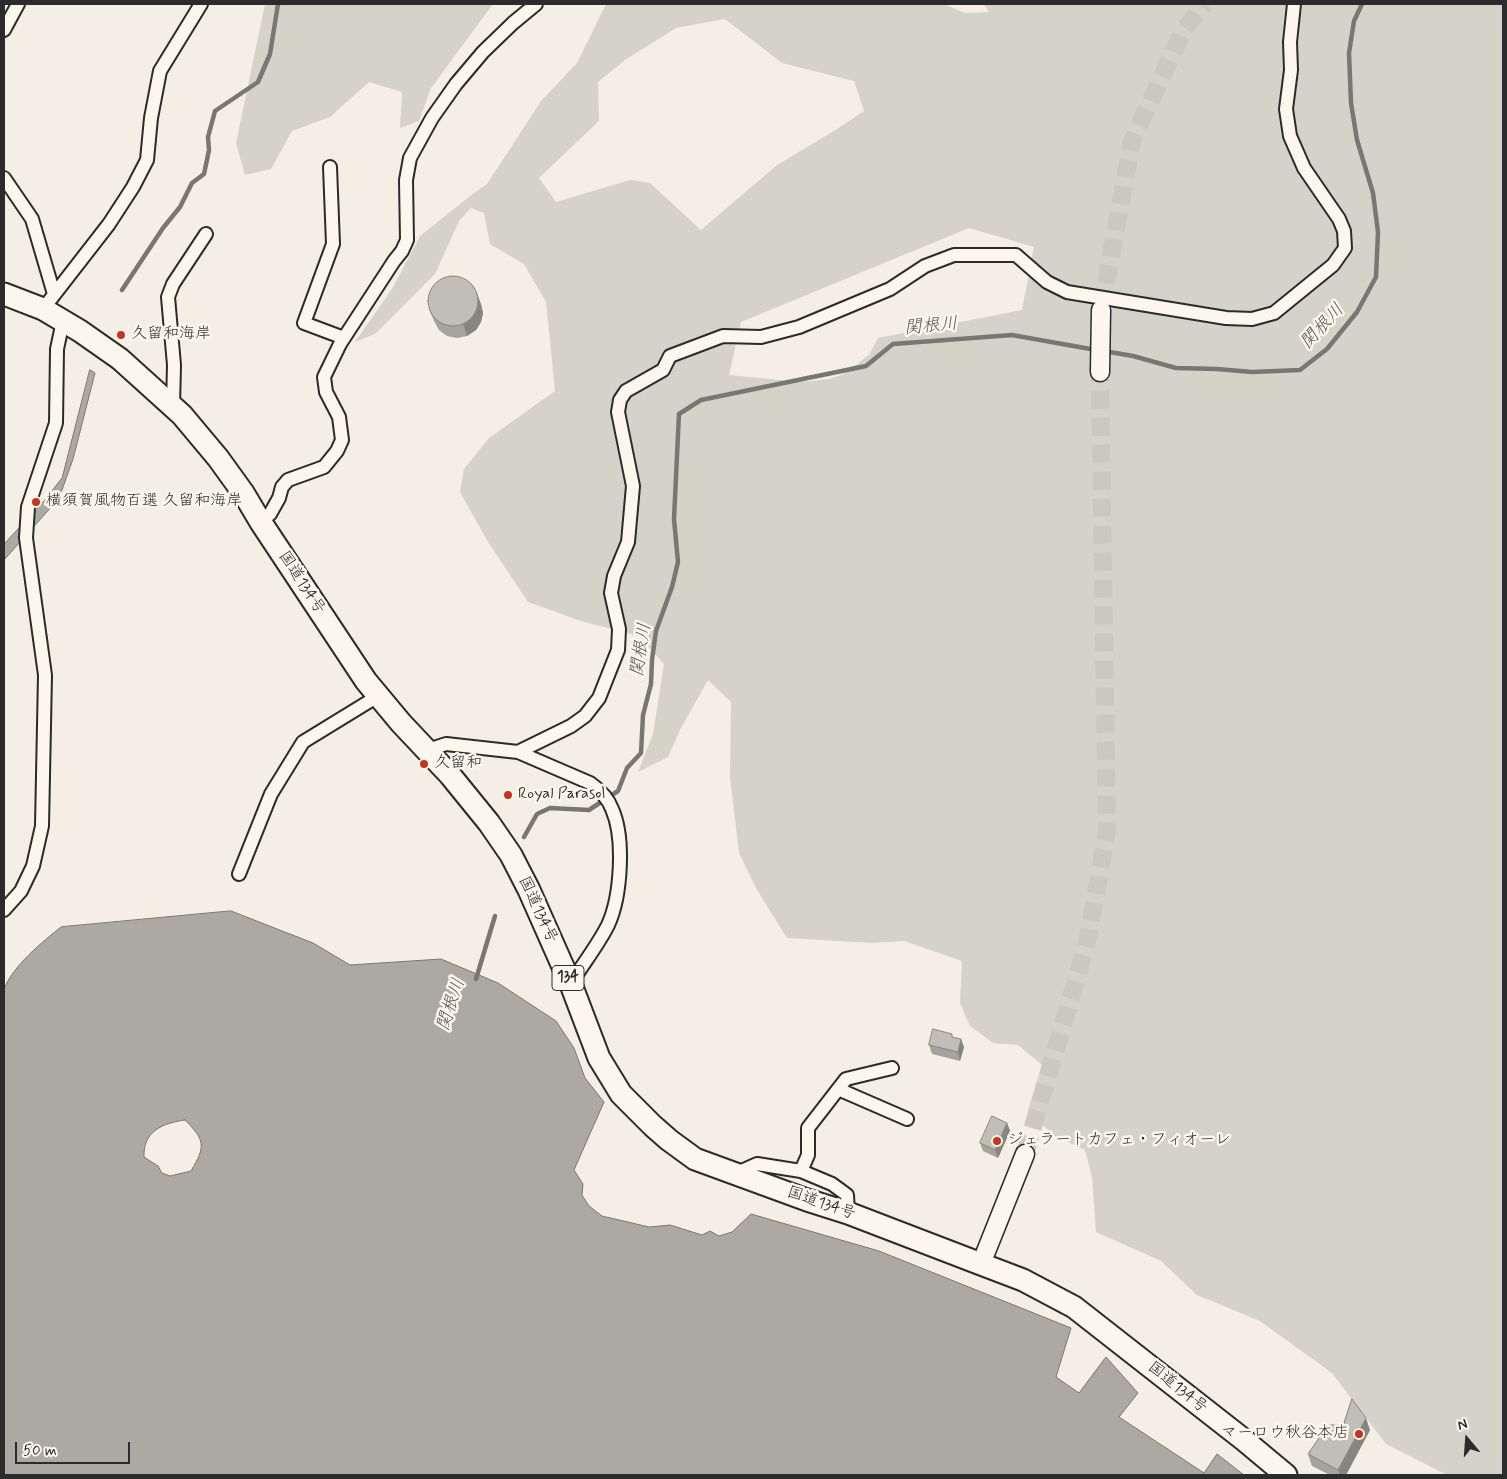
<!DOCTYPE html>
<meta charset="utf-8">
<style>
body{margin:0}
#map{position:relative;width:1507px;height:1479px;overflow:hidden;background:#f3efe4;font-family:Mynerve,sans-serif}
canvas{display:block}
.frame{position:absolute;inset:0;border:5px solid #2b2b2b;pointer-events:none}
.north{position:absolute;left:1442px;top:1414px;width:50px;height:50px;-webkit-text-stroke:4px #fbf7ec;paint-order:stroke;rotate:342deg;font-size:14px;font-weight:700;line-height:20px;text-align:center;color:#2b2b2b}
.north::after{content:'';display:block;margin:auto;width:18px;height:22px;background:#2b2b2b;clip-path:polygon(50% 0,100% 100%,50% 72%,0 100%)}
.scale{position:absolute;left:15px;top:1442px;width:115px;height:22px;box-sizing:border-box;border:2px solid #2b2b2b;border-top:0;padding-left:6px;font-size:15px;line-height:18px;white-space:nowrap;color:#2b2b2b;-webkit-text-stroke:4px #fbf7ec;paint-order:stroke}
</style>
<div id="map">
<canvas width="1507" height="1479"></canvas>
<div class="frame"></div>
<div class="north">N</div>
<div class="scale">50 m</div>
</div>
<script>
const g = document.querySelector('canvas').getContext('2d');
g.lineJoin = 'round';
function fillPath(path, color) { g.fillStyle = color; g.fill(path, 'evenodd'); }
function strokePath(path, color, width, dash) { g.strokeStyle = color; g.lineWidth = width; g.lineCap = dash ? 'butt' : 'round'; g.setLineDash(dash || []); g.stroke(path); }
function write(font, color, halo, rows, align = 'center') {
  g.font = font + ' Mynerve,"Klee One",sans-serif'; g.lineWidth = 5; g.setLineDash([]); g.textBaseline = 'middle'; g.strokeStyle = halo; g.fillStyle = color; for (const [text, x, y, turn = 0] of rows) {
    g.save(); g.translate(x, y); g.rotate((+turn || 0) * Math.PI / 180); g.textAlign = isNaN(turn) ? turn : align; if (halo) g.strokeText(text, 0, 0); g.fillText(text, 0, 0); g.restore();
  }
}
const green = new Path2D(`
 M265 4H493L431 88 419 121 400 128 402 92 369 82 330 117 292 131 271 169 245 175 236 143Z
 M606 4H944L965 13 989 12 984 4H1503V1475H1447L1386 1444 1332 1373 1260 1321 1197 1295 1161 1261 1096 1232 1092 1177 1085 1150 1053 1135 1028 1110 1042 1065 1018 1045 993 1043 970 1026 960 1003 962 961 904 941 872 943 787 938 757 890 739 853 730 777 731 702 708 680 680 730 668 757 638 772 653 734 664 664 639 636 581 621 528 602 488 542 460 492 464 469 489 438 555 391 546 302 524 264 490 244 484 213 471 208 459 221 435 274 375 334 355 342 392 289 420 236 470 196 487 184 541 101 577 63ZM725 19 782 63 854 81 864 111 837 129 777 165 701 230 650 183 630 180 556 202 539 178 599 121 598 82 625 60 676 28ZM969 228 1034 247 1022 310 878 338 869 355 844 374 829 379 802 382 729 375 741 322Z`);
const water = new Path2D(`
 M90 370 95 373 73 459 62 490 53 505 4 560V544L45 500 62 478Z
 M231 911 313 943 350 965 441 959 498 983 556 1021 574 1048 585 1078 604 1102 574 1170 583 1184 582 1195 589 1206 602 1216 649 1227 670 1225 702 1235 710 1231 719 1236 732 1232 751 1214 879 1251 1071 1328 1056 1377 1079 1393 1106 1357 1138 1393 1119 1417 1204 1473 1217 1454 1244 1475H4V989C13 966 42 942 61 927ZM185 1120C205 1140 206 1146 191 1171L170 1176 162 1173 158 1166 144 1157C143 1131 163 1123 185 1120Z`);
const stream = new Path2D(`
 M122 290 163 228 180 207 192 183 204 174 209 150 208 137 215 111 258 82 270 54 278 4
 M1104 351 1133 356 1176 368 1217 369 1252 372 1300 370 1327 349 1357 312 1376 277 1378 232 1373 193 1357 140 1351 103 1349 53 1354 21 1362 4
 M524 837 537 814 550 808 589 810 618 791 627 768 641 753 643 715 651 684 652 660 656 631 672 587 678 562 674 519 679 414 701 400 866 366 893 344 1012 335 1096 350
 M476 979 495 916`);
const secondaryTunnel = new Path2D(`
 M1101 310 1132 141 1184 29 1205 4
 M1025 1154 1087 943 1107 832 1100 372`);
const minor = new Path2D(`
 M4 30 18 4
 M330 167 333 244 304 323 344 338
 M4 178 32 219 54 294
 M43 309 109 224 133 187 147 160 151 118 160 71 201 4
 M173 406 174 365 168 297 173 284 206 234
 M260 521 270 514 279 498 282 487 288 480 324 467 337 451 342 440 339 417 326 392 324 377 340 344 394 261 402 251 407 240 406 180 410 158 432 118 456 84 483 52 513 23 536 4
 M428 750 446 744 518 752 571 726 585 716 599 698 618 650 619 629 611 593 614 576 628 542 633 486 618 412 620 400 626 391 663 370 670 356 723 336 761 337 799 327 890 289 925 266 954 255H1016L1047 282 1067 292 1226 318 1252 319 1274 313 1333 265 1345 248 1344 231 1339 219 1304 168 1290 136 1286 109 1291 70 1290 42 1294 4
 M518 752 590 783C600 790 608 798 612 809 625 838 621 897 608 925 599 943 586 960 575 977L572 987
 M239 874 271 794 303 742 378 696
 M4 910 21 891 33 866 42 826 45 675 26 538 28 507 56 423 57 349 63 321
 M838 1089 907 1119
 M801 1171 808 1155V1128L846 1079 892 1068
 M735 1174 757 1164 801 1171 832 1184 847 1195 848 1213`);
const secondary = new Path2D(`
 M1100 372 1101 310
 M981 1264 1025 1154`);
const trunk = new Path2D(`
 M4 294 43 309 80 331 120 359 182 415 218 458 244 494 260 521 366 681 401 723 450 775 489 823 511 855 529 890 572 987 599 1058 621 1094 653 1126 669 1140 695 1159 807 1200 848 1213 981 1264 1023 1280 1074 1307 1244 1440 1286 1475`);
const wall = new Path2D(`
 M481 304 483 313 481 322 476 330 467 336 457 338 447 336 439 330 434 321 429 309Z
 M929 1045 964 1047 960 1061 932 1054Z
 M1007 1123 1010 1131 998 1158 983 1151 980 1143Z
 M1370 1430 1346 1475H1330L1312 1466 1308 1454 1326 1434Z`);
const shadedWall = new Path2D(`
 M476 291 481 304 483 313 481 322 476 330 467 336 463 324Z
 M961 1039 964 1047 960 1061 958 1052Z
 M1007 1123 1010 1131 998 1158 995 1150Z
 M1366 1418 1370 1430 1346 1475H1340L1338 1470Z`);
const building = new Path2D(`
 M428 301a25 25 0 1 1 50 0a25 25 0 1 1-50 0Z
 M933 1029 952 1034V1037L961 1039 958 1052 929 1045Z
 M992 1116 1007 1123 995 1150 980 1143Z
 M1352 1399 1366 1418 1338 1470 1308 1454 1323 1432 1326 1434 1330 1425H1343Z`);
const markers = [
 [121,335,5,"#c8321e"],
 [36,502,5,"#c8321e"],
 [424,764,5,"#c8321e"],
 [508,795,5,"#c8321e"],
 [997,1141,5,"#c8321e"],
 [1359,1434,5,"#c8321e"]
];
const shields = [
 [568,978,32]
];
const shieldNames = [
 ["134",568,978]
];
const poiNames = [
 ["久留和海岸",131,335],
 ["横須賀風物百選 久留和海岸",46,502],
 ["久留和",434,764],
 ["Royal Parasol",518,795],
 ["ジェラートカフェ・フィオーレ",1007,1141],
 ["マーロウ秋谷本店",1349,1434,"right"]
];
const streetNames = [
 ["国道134号",301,583,57],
 ["国道134号",537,910,65],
 ["国道134号",821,1204,19],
 ["国道134号",1177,1388,39]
];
const waterNames = [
 ["関根川",931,327,-5],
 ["関根川",1323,327,-47],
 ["関根川",642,650,-81],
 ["関根川",452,1005,-72]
];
fillPath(green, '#d5d2c9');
fillPath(water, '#aca9a2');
strokePath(water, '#787772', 1);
strokePath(stream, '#787772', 4.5);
strokePath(secondaryTunnel, '#cbc8bf', 18, [18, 9]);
strokePath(minor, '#2b2b2b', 16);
strokePath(secondary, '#2b2b2b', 21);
strokePath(trunk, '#2b2b2b', 25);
strokePath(minor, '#fbf7ec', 12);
strokePath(secondary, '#fbf7ec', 18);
strokePath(trunk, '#fbf7ec', 21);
fillPath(wall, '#a5a39d');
fillPath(shadedWall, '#86857f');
fillPath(building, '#c0beb6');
strokePath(building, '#86857f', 1);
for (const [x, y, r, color] of markers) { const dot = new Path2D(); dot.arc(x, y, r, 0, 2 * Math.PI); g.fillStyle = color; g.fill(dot); strokePath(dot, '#fbf7ec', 2); }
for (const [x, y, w] of shields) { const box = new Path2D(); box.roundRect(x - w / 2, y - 12.5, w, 25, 4); g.fillStyle = '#fbf7ec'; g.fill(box); strokePath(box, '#2b2b2b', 1); }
write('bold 15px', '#2b2b2b', null, shieldNames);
write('16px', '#2b2b2b', '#fbf7ec', poiNames, 'left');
write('16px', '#2b2b2b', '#fbf7ec', streetNames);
write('italic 18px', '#585755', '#fbf7ec', waterNames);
</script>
